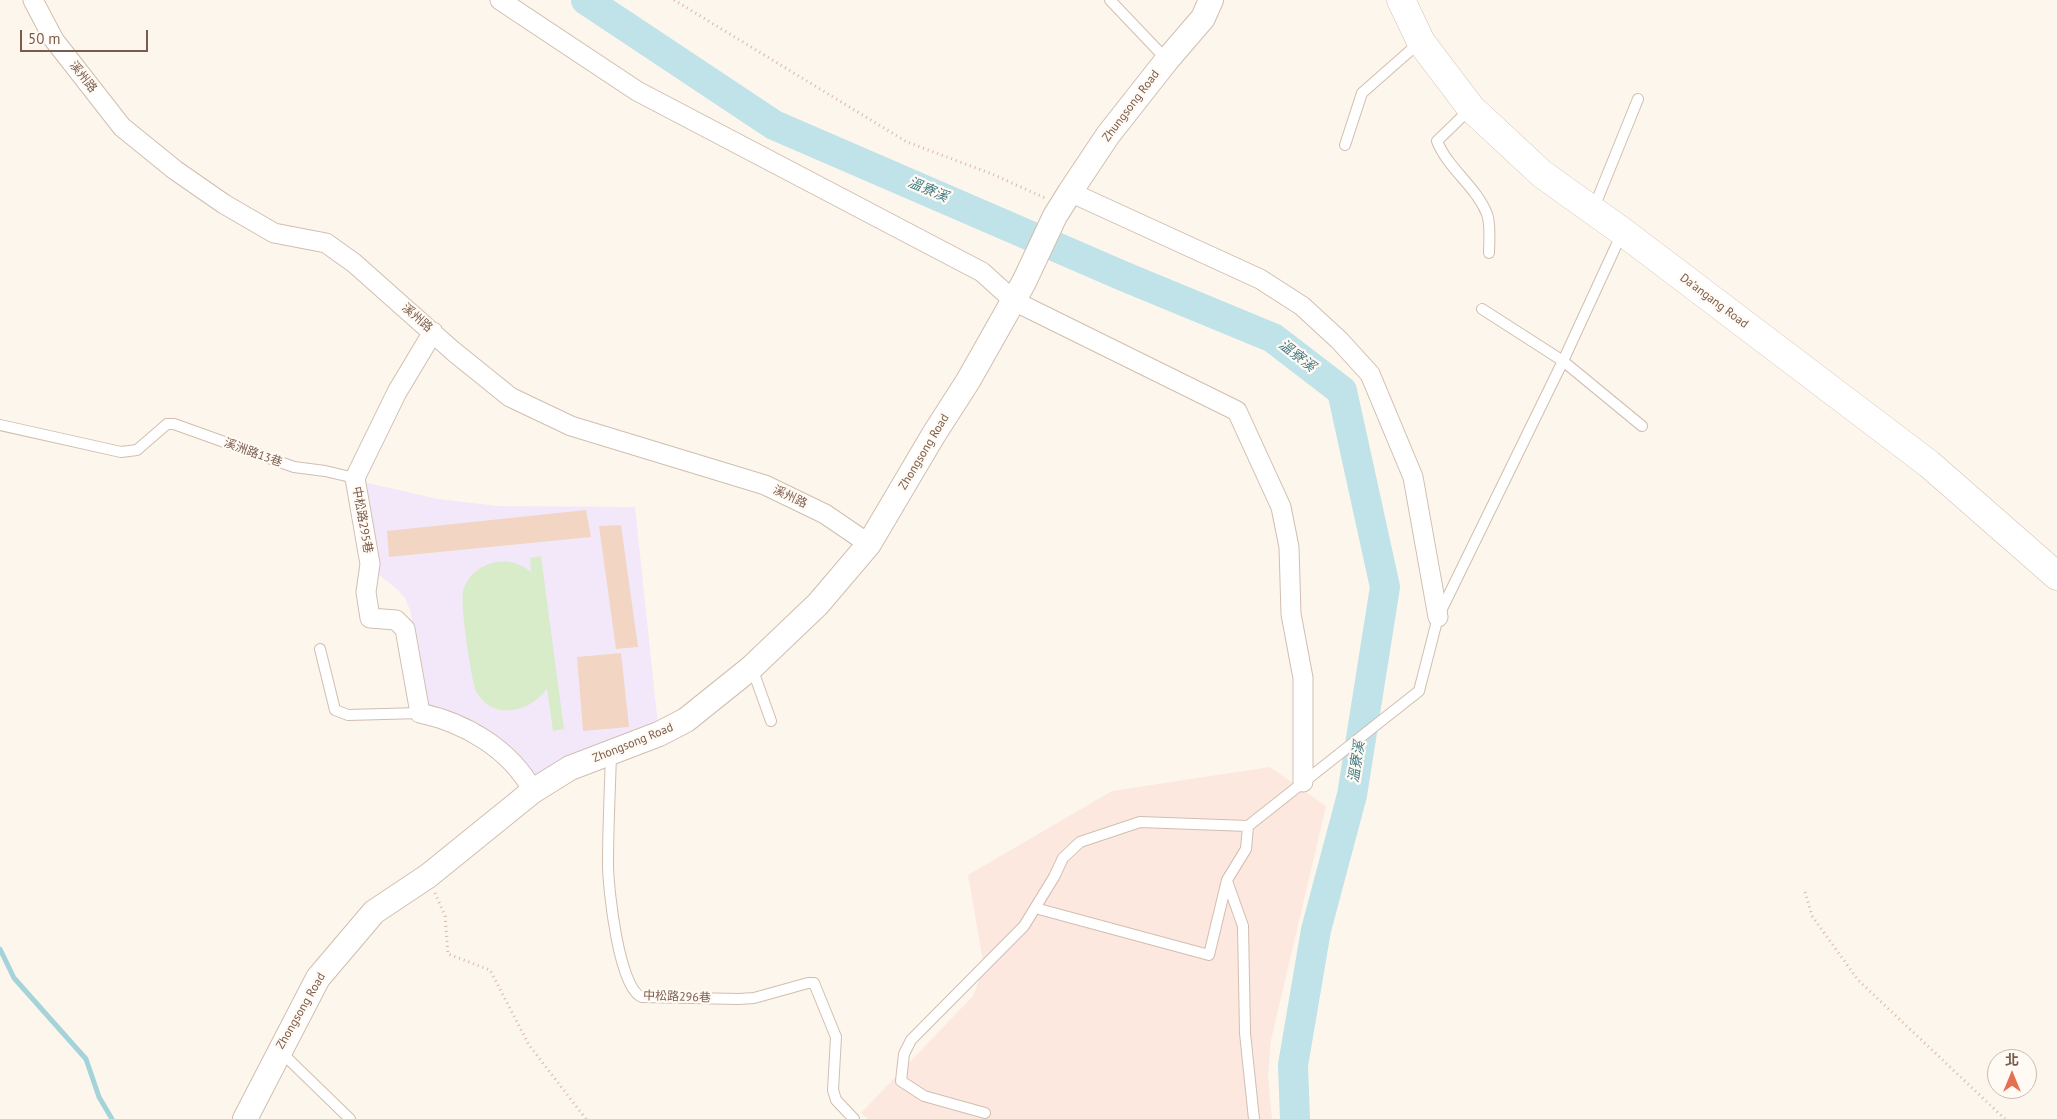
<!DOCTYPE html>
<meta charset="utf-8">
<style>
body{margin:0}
#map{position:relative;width:2057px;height:1119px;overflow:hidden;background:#fdf6ec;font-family:"PT Sans","Noto Sans TC",sans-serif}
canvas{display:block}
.north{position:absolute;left:1987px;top:1049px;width:50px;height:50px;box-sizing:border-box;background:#fffaf3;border:1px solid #cabbb1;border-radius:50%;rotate:0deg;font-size:14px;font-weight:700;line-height:20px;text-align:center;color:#7a5c4d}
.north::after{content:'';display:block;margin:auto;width:18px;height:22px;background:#e76f51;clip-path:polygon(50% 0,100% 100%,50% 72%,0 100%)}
.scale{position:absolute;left:20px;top:30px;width:128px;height:22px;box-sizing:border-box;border:2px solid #7a5c4d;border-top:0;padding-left:6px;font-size:15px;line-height:18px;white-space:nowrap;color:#7a5c4d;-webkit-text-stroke:4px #fffaf3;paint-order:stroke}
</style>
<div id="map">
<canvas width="2057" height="1119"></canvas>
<div class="north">北</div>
<div class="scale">50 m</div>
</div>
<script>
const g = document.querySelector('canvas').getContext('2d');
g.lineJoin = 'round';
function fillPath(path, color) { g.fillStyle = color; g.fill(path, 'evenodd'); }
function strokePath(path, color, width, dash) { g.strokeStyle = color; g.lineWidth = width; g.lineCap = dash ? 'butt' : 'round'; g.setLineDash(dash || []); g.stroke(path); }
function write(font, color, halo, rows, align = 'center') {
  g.font = font + ' "PT Sans","Noto Sans TC",sans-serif'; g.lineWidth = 4.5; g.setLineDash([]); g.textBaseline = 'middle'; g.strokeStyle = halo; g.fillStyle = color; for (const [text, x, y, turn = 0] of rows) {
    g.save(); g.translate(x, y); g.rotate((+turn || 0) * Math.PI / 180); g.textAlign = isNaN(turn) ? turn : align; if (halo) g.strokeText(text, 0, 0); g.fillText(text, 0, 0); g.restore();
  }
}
const commercial = new Path2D(`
 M1270 767 1326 806 1271 1040 1268 1075 1272 1119H868L861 1113 973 996 984 967 968 875 1112 791Z`);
const education = new Path2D(`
 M355 480 438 499 498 506 635 507 659 735 529 792 516 768 429 708 410 610 405 598 398 590 372 569Z`);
const green = new Path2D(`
 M541 556 564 729 553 731 547 689C531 711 495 722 477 693 471 682 460 603 463 591 467 577 478 567 492 563 506 559 521 563 531 572L530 558Z`);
const stream = new Path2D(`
 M0 949 14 978 86 1059 99 1097 112 1119`);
const river = new Path2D(`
 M586 0 774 125 1123 276 1273 338 1342 391 1385 587 1352 795 1316 930 1293 1065 1295 1119`);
const building = new Path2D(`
 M586 510 591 537 389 557 387 531Z
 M621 525 638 647 616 649 599 526Z
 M621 653 629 727 583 731 577 657Z`);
const path = new Path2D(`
 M674 0 907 142 992 174 1045 198
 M1805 892 1812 916 1858 980 2005 1119
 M435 893 445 916 448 954 490 970 529 1045 586 1119`);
const service = new Path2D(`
 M1110 0 1167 60
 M1470 109 1437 141C1448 169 1476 186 1487 214 1491 225 1489 242 1489 253
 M1345 145 1362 93 1420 42
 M1593 210 1638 99
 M1482 309 1563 361 1642 426
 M0 425 121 452 137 450 167 424H174L294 467 325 471 355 478
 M320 649 335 710 348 715 420 713
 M752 668 771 721
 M611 753C610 790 608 827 608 864 608 888 619 990 642 997L739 999 754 998 808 983H814L836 1037 833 1090 836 1100 854 1119
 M1227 881 1243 926 1245 1033 1254 1119
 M1035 908 1209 955 1227 880 1246 849 1248 826
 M280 1051 350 1119
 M985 1113 924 1096 901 1081 904 1054 911 1040 1024 926 1054 877 1063 858 1080 842 1140 822 1248 826 1419 691 1438 617 1563 361 1622 233`);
const minor = new Path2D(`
 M33 0 54 40 122 127 175 170 224 204 274 233 326 243 354 263 453 351 510 397 571 426 765 485 825 514 869 544
 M500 0 637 91 982 272 1014 301 1237 411 1281 507 1289 547 1291 614 1303 678V782
 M1070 192 1260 279 1302 306 1339 340 1370 374 1413 477 1438 617
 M433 332 397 392 355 478 370 564 366 592 370 618 396 620 405 629 420 713C466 723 510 749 533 791`);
const tertiary = new Path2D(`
 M245 1119 318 978 374 912 428 876 533 791 570 768 659 734 686 720 752 667 818 604 869 544 934 434 968 381 1024 282 1055 216 1070 192 1108 135 1167 60 1203 18 1211 0`);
const secondary = new Path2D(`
 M1401 0 1421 42 1471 108 1542 174 1623 232 1929 464 2057 576`);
const streetNames = [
 ["溪州路",83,77,52],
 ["Zhungsong Road",1131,106,-53],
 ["Da’angang Road",1714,301,37],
 ["溪州路",417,318,41],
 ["Zhongsong Road",924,452,-59],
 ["溪洲路13巷",253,453,20],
 ["溪州路",790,497,25],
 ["中松路295巷",362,520,80],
 ["Zhongsong Road",633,743,-22],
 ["中松路296巷",677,997,2],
 ["Zhongsong Road",301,1011,-60]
];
const waterNames = [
 ["溫寮溪",928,190,23],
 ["溫寮溪",1297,356,38],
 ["溫寮溪",1357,762,-81]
];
fillPath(commercial, '#fde8e0');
fillPath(education, '#f3e8fa');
fillPath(green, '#d8ecc9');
strokePath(stream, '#a5d3da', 5);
strokePath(river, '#bfe3e8', 30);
fillPath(building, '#f3d5c3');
strokePath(service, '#d1beb0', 12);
strokePath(minor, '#d1beb0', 21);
strokePath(tertiary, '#d1beb0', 26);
strokePath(secondary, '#d6c0b0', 29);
strokePath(path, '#d9b8a5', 3, [1, 4]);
strokePath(service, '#fff', 10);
strokePath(minor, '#fff', 19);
strokePath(tertiary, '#fff', 24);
strokePath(secondary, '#fff', 28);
write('12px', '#7a5c4d', '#fffaf3', streetNames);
write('italic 14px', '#437c86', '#fffaf3', waterNames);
</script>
